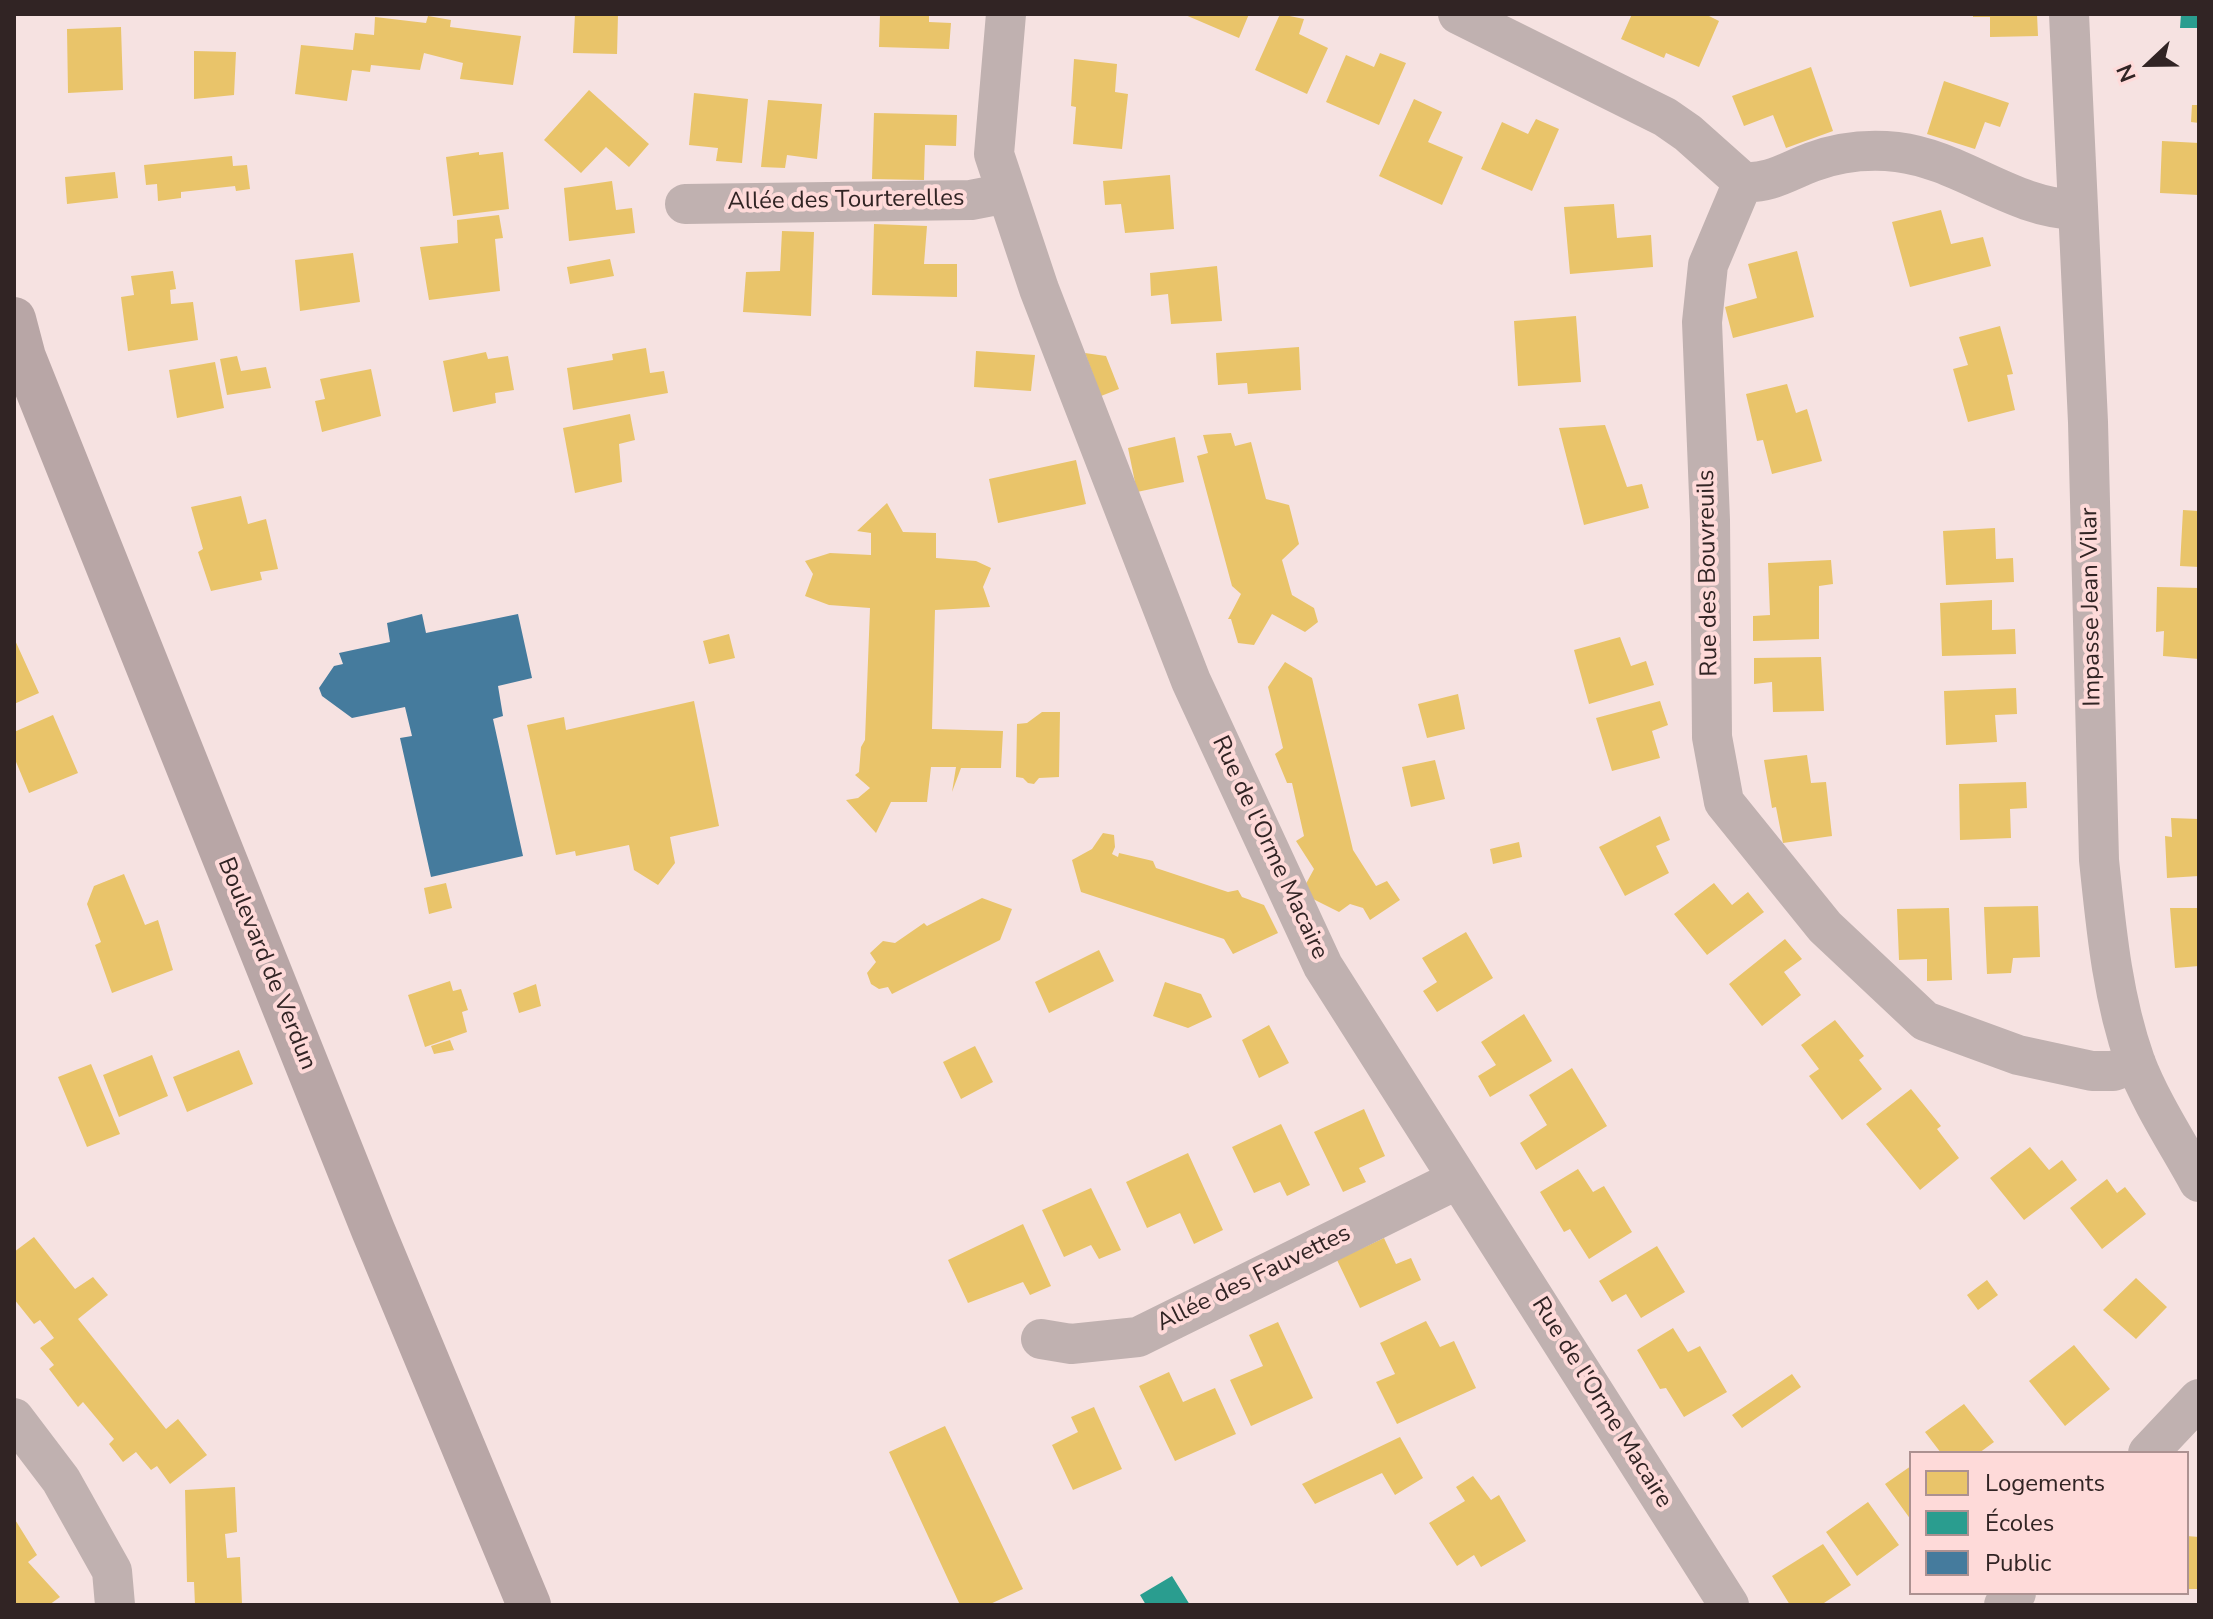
<!DOCTYPE html>
<meta charset="utf-8">
<style>
body{margin:0}
#map{position:relative;width:2213px;height:1619px;overflow:hidden;background:#f6e2e1;font-family:"Nunito Sans",sans-serif}
canvas{display:block}
.frame{position:absolute;inset:0;border:16px solid #312424;pointer-events:none}
.legend{position:absolute;left:1909px;top:1451px;width:280px;height:144px;box-sizing:border-box;background:#fedad9;border:2px solid #ac9191;margin:0;padding:10px 14px;list-style:none;font-size:24px;color:#312424}
.legend li{display:flex;align-items:center;gap:16px;height:40px}
.legend b{width:40px;border:2px solid #ac9191}
.north{position:absolute;left:2109px;top:24px;width:80px;height:80px;-webkit-text-stroke:6px #fedad9;paint-order:stroke;rotate:248deg;font-size:22px;font-weight:700;line-height:32px;text-align:center;color:#312424}
.north::after{content:'';display:block;margin:auto;width:28px;height:36px;background:#312424;clip-path:polygon(50% 0,100% 100%,50% 72%,0 100%)}
</style>
<div id="map">
<canvas width="2213" height="1619"></canvas>
<div class="frame"></div>
<ul class="legend">
<li><b style="height:22px;background:#e9c46a"></b>Logements</li>
<li><b style="height:22px;background:#2a9d8f"></b>Écoles</li>
<li><b style="height:22px;background:#457b9d"></b>Public</li>
</ul>
<div class="north">N</div>
</div>
<script>
const g = document.querySelector('canvas').getContext('2d');
g.lineJoin = 'round';
function fillPath(path, color) { g.fillStyle = color; g.fill(path, 'evenodd'); }
function strokePath(path, color, width, dash) { g.strokeStyle = color; g.lineWidth = width; g.lineCap = dash ? 'butt' : 'round'; g.setLineDash(dash || []); g.stroke(path); }
function write(font, color, halo, rows, align = 'center') {
  g.font = font + ' "Nunito Sans",sans-serif'; g.lineWidth = 8; g.setLineDash([]); g.textBaseline = 'middle'; g.strokeStyle = halo; g.fillStyle = color; for (const [text, x, y, turn = 0] of rows) {
    g.save(); g.translate(x, y); g.rotate((+turn || 0) * Math.PI / 180); g.textAlign = isNaN(turn) ? turn : align; if (halo) g.strokeText(text, 0, 0); g.fillText(text, 0, 0); g.restore();
  }
}
const homes = new Path2D(`
 M575 14H618L617 54 573 53Z
 M880 14H929V22L951 23 949 49 879 47Z
 M1183 14H1249L1239 38Z
 M1280 14 1304 19 1299 34 1328 48 1307 94 1255 70Z
 M1632 14H1705L1719 21 1699 67 1666 53 1664 58 1621 39Z
 M1973 14H2037L2038 36 1990 37V17H1973Z
 M428 16 451 20 450 27 521 36 513 85 460 79 463 63 424 53 420 70 371 65 370 72 352 70 347 101 295 94 301 45 353 50 355 33 374 35 375 17 426 23Z
 M121 27 123 90 68 93 67 29Z
 M194 51 236 52 234 95 194 99Z
 M1380 53 1406 63 1379 125 1326 102 1346 55 1374 67Z
 M1074 59 1117 64 1115 92 1128 94 1122 149 1073 144 1076 107 1071 106Z
 M1811 67 1833 131 1786 148 1773 115 1744 126 1732 96Z
 M1944 81 2009 103 2000 127 1985 122 1975 149 1927 134Z
 M589 90 649 144 629 167 606 147 581 173 544 140Z
 M694 93 748 99 742 163 716 161 718 148 689 145Z
 M1414 99 1442 112 1428 142 1463 157 1442 205 1379 176Z
 M768 100 822 104 817 159 787 155 785 168 761 167Z
 M2192 105H2199V123L2191 122Z
 M874 113 957 115 956 146 925 145 924 180 872 179Z
 M1536 119 1559 129 1532 191 1481 169 1502 122 1528 134Z
 M2162 141 2199 143V195L2160 193Z
 M479 152V155L503 152 509 209 453 216 446 157Z
 M232 156 233 166 247 165 250 189 236 191 235 186 181 192V198L158 201 157 184 146 185 144 165Z
 M115 172 118 198 67 204 65 177Z
 M1170 175 1174 229 1125 233 1121 204 1105 205 1103 181Z
 M612 181 616 210 632 208 635 233 569 241 564 188Z
 M1614 204 1617 238 1651 235 1653 267 1570 274 1564 207Z
 M1941 210 1951 244 1983 237 1991 266 1910 287 1892 222Z
 M499 215 503 238 495 239 500 291 429 300 420 247 458 243 457 220Z
 M874 224 927 226 924 264H957V297L872 295Z
 M782 231 814 232 811 316 743 312 746 272 780 271Z
 M1797 251 1814 317 1733 338 1725 307 1757 298 1748 264Z
 M353 253 360 302 300 311 295 260Z
 M610 259 614 276 570 284 567 267Z
 M1217 266 1222 321 1171 324 1168 294 1151 296 1150 273Z
 M173 271 176 289 170 290 171 304 193 302 198 340 128 351 121 297 134 295 131 276Z
 M1576 316 1581 382 1518 386 1514 321Z
 M2000 326 2013 374 2007 375 2015 410 1968 422 1953 369 1968 365 1959 337Z
 M1299 347 1301 390 1248 394 1247 383 1218 385 1216 353Z
 M646 348 650 373 664 371 668 393 573 410 567 368 613 360 612 354Z
 M976 351 1035 355 1031 391 974 387Z
 M486 352 488 359 508 356 514 390 495 393 496 403 453 412 443 361Z
 M1085 353 1106 356 1119 389 1101 396Z
 M237 356 241 371 266 367 271 388 227 395 220 359Z
 M215 362 224 408 177 418 169 370Z
 M371 369 381 416 322 432 315 401 325 399 320 379Z
 M1787 384 1796 413 1807 409 1822 461 1772 474 1763 440 1757 441 1746 394Z
 M630 414 635 440 619 444 622 482 575 493 563 428Z
 M1605 425 1627 487 1642 484 1649 508 1584 525 1559 428Z
 M1231 433 1235 446 1251 442 1266 499 1289 505 1299 544 1282 560 1292 595 1314 608 1318 622 1305 632 1272 614 1254 645 1238 643 1231 619H1228L1241 594 1232 586 1197 456 1208 453 1203 435Z
 M1175 437 1184 482 1137 492 1128 448Z
 M1076 460 1086 504 998 523 989 479Z
 M241 496 248 524 266 519 278 569 260 572 262 580 211 591 198 552 203 549 191 507Z
 M887 503 903 532 936 533V558L976 561 991 568 983 587 990 607 935 610 932 729 1003 731 1001 768H961L952 792 956 767H931L927 802H891L876 833 846 800 858 798 870 788 855 775 859 772 861 747 865 740 870 608 829 605 805 596 813 574 805 561 830 553 871 555V533L857 531Z
 M2183 510 2199 511V567L2180 566Z
 M1995 528 1996 559 2013 558 2014 582 1946 585 1943 531Z
 M1831 560 1833 584 1819 586V639L1753 641V616L1770 615 1768 563Z
 M2157 587 2199 588V659L2163 656 2164 631 2156 632Z
 M1992 600V630L2015 629 2016 654 1942 656 1940 603Z
 M729 634 735 658 709 664 703 641Z
 M1620 637 1631 666 1646 661 1654 685 1589 704 1574 650Z
 M14 638 39 693 14 704Z
 M1821 657 1824 711 1773 712 1772 682 1754 684V658Z
 M1285 662 1312 678 1353 850 1376 886 1387 881 1400 900 1370 920 1363 908 1350 904 1339 912 1301 893 1314 869 1296 841 1304 836 1292 783H1287L1275 754 1283 748 1268 687Z
 M2016 688 2017 714 1995 715 1997 742 1946 745 1944 691Z
 M1458 694 1465 729 1427 738 1418 704Z
 M694 701 719 826 670 837 675 863 658 885 634 870 629 845 576 856 575 851 556 855 527 725 564 717 566 730Z
 M1660 701 1668 725 1652 731 1660 758 1612 771 1596 718Z
 M1042 712H1060L1059 777 1039 778 1034 784 1028 783 1023 778 1016 777 1017 724 1027 723Z
 M53 715 78 773 29 793 14 757V732Z
 M1807 755 1811 783 1826 782 1832 836 1783 843 1776 807 1772 808 1764 760Z
 M1435 760 1445 799 1411 807 1402 767Z
 M2026 782 2027 808 2010 809 2011 838 1960 840 1959 784Z
 M1660 816 1670 840 1656 846 1669 873 1625 896 1599 847Z
 M2171 818 2199 819V876L2167 878 2165 836 2172 837Z
 M1103 833 1114 835 1115 847 1112 854 1118 857 1119 853 1153 861 1156 868 1228 892 1238 890 1242 897 1264 905 1278 933 1233 954 1224 939 1081 892 1072 860 1092 849Z
 M1519 842 1522 857 1493 864 1490 849Z
 M124 874 145 925 158 920 173 970 112 993 95 945 101 942 87 904 94 886Z
 M446 883 452 908 429 914 424 888Z
 M1714 883 1732 905 1748 892 1764 912 1707 955 1674 914Z
 M982 898 1012 909 1000 940 892 994 888 987 879 989 871 984 867 973 876 962 870 953 883 941 895 943 924 923 927 926Z
 M2038 906 2040 957 2013 958 2011 973 1987 974 1984 907Z
 M1949 908 1952 980 1927 981V959L1899 960 1897 909Z
 M2170 908H2199V966L2175 968Z
 M1466 932 1493 978 1437 1012 1423 991 1437 982 1422 958Z
 M1785 939 1802 959 1784 972 1801 995 1762 1026 1729 984Z
 M1099 950 1114 981 1049 1013 1035 982Z
 M450 981 453 991 461 989 468 1010 462 1012 467 1032 425 1047 408 995Z
 M1165 982 1201 994 1212 1017 1188 1028 1153 1016Z
 M536 984 541 1006 519 1013 513 993Z
 M1524 1014 1552 1061 1490 1097 1478 1076 1496 1065 1481 1042Z
 M1835 1020 1864 1056 1859 1060 1882 1089 1842 1120 1809 1076 1819 1069 1801 1045Z
 M1269 1025 1289 1063 1259 1078 1242 1040Z
 M450 1040 454 1050 434 1054 431 1046Z
 M975 1046 993 1082 961 1099 943 1062Z
 M239 1050 253 1084 187 1112 173 1077Z
 M152 1055 168 1096 119 1117 103 1075Z
 M91 1064 120 1134 87 1147 58 1077Z
 M1572 1068 1607 1126 1536 1170 1520 1143 1547 1125 1529 1095Z
 M1911 1089 1941 1126 1937 1129 1959 1158 1920 1190 1866 1124Z
 M1364 1109 1385 1156 1359 1168 1366 1182 1343 1192 1314 1132Z
 M1281 1124 1310 1185 1287 1196 1280 1182 1254 1193 1232 1147Z
 M2030 1147 2049 1170 2062 1160 2077 1180 2024 1220 1990 1178Z
 M1188 1153 1223 1230 1194 1244 1180 1213 1147 1228 1126 1182Z
 M1578 1169 1593 1192 1604 1186 1632 1232 1589 1259 1570 1229 1564 1232 1540 1192Z
 M2107 1179 2117 1193 2125 1187 2146 1214 2102 1249 2070 1208Z
 M1091 1188 1121 1250 1099 1259 1091 1245 1064 1257 1042 1210Z
 M1023 1224 1051 1286 1030 1295 1023 1282 968 1303 948 1260Z
 M34 1237 75 1289 93 1277 108 1295 78 1319 166 1429 178 1419 207 1455 170 1484 157 1466 151 1470 136 1452 123 1462 109 1444 114 1439 83 1402 78 1407 49 1369 54 1365 40 1348 54 1338 40 1320 34 1324 14 1299V1252Z
 M1384 1238 1396 1264 1411 1258 1421 1280 1360 1308 1337 1260Z
 M1657 1246 1685 1292 1641 1318 1626 1294 1612 1302 1599 1281Z
 M2136 1278 2167 1307 2136 1339 2103 1310Z
 M1987 1280 1998 1295 1978 1310 1967 1295Z
 M1426 1321 1440 1347 1454 1341 1476 1388 1397 1424 1376 1382 1395 1374 1380 1343Z
 M1278 1322 1313 1398 1251 1426 1230 1380 1263 1366 1249 1335Z
 M1673 1328 1688 1352 1700 1346 1727 1392 1684 1417 1666 1388 1660 1389 1637 1350Z
 M2074 1345 2110 1389 2065 1426 2029 1381Z
 M1169 1372 1183 1402 1215 1388 1236 1434 1175 1461 1139 1386Z
 M1792 1374 1801 1387 1742 1428 1732 1415Z
 M1964 1404 1994 1442 1979 1453H1941L1925 1432Z
 M1094 1407 1122 1469 1073 1490 1052 1445 1078 1432 1071 1417Z
 M945 1426 1023 1589 988 1605H960L889 1452Z
 M1400 1437 1423 1478 1395 1495 1382 1473 1315 1504 1302 1484Z
 M1911 1466V1520L1885 1484Z
 M1473 1476 1491 1500 1499 1495 1526 1541 1481 1567 1474 1555 1457 1566 1429 1523 1465 1501 1456 1487Z
 M235 1487 237 1532 225 1534 227 1558 240 1557 242 1604 195 1605 194 1582H187L185 1490Z
 M1868 1502 1899 1545 1857 1576 1826 1532Z
 M14 1518 37 1555 28 1562 60 1597 49 1605H14Z
 M2187 1536 2199 1537V1589H2187Z
 M1823 1544 1851 1585 1821 1605H1790L1772 1576Z`);
const schools = new Path2D(`
 M2181 14H2199V28H2180Z
 M1172 1576 1190 1605H1146L1140 1595Z`);
const public = new Path2D(`
 M422 614 426 633 518 614 532 678 498 686 503 716 493 719 523 856 431 877 400 738 412 736 405 707 352 718 322 696 319 688 334 666 343 664 339 653 390 642 387 623Z`);
const street = new Path2D(`
 M1006 14 994 154 1039 289 1191 681 1323 966 1729 1605
 M1458 14 1665 117 1688 133 1743 182C1770 184 1788 171 1812 162 1839 152 1869 149 1897 152 1962 160 2011 208 2077 210
 M2069 14 2088 422 2099 860C2106 927 2112 996 2135 1061 2151 1103 2177 1142 2199 1182
 M1743 182 1708 265 1702 322 1710 520 1712 737 1724 802 1825 927 1925 1021 2018 1055 2092 1071H2113L2136 1063
 M685 204 971 200 1007 193
 M1041 1339 1071 1344 1138 1337 1458 1179
 M14 1418 61 1480 112 1571 115 1605
 M2148 1453 2199 1399
 M2004 1605 2016 1593`);
const secondary = new Path2D(`
 M14 319 24 357 373 1230 529 1605`);
const streetNames = [
 ["Allée des Tourterelles",846,201,-1],
 ["Rue des Bouvreuils",1709,573,-91],
 ["Impasse Jean Vilar",2092,607,-91],
 ["Rue de l'Orme Macaire",1269,848,65],
 ["Boulevard de Verdun",266,964,68],
 ["Allée des Fauvettes",1254,1279,-26],
 ["Rue de l'Orme Macaire",1601,1403,58]
];
fillPath(homes, '#e9c46a');
fillPath(schools, '#2a9d8f');
fillPath(public, '#457b9d');
strokePath(street, '#c0b1b0', 40);
strokePath(secondary, '#b8a6a6', 44);
write('24px', '#312424', '#fedad9', streetNames);
</script>
